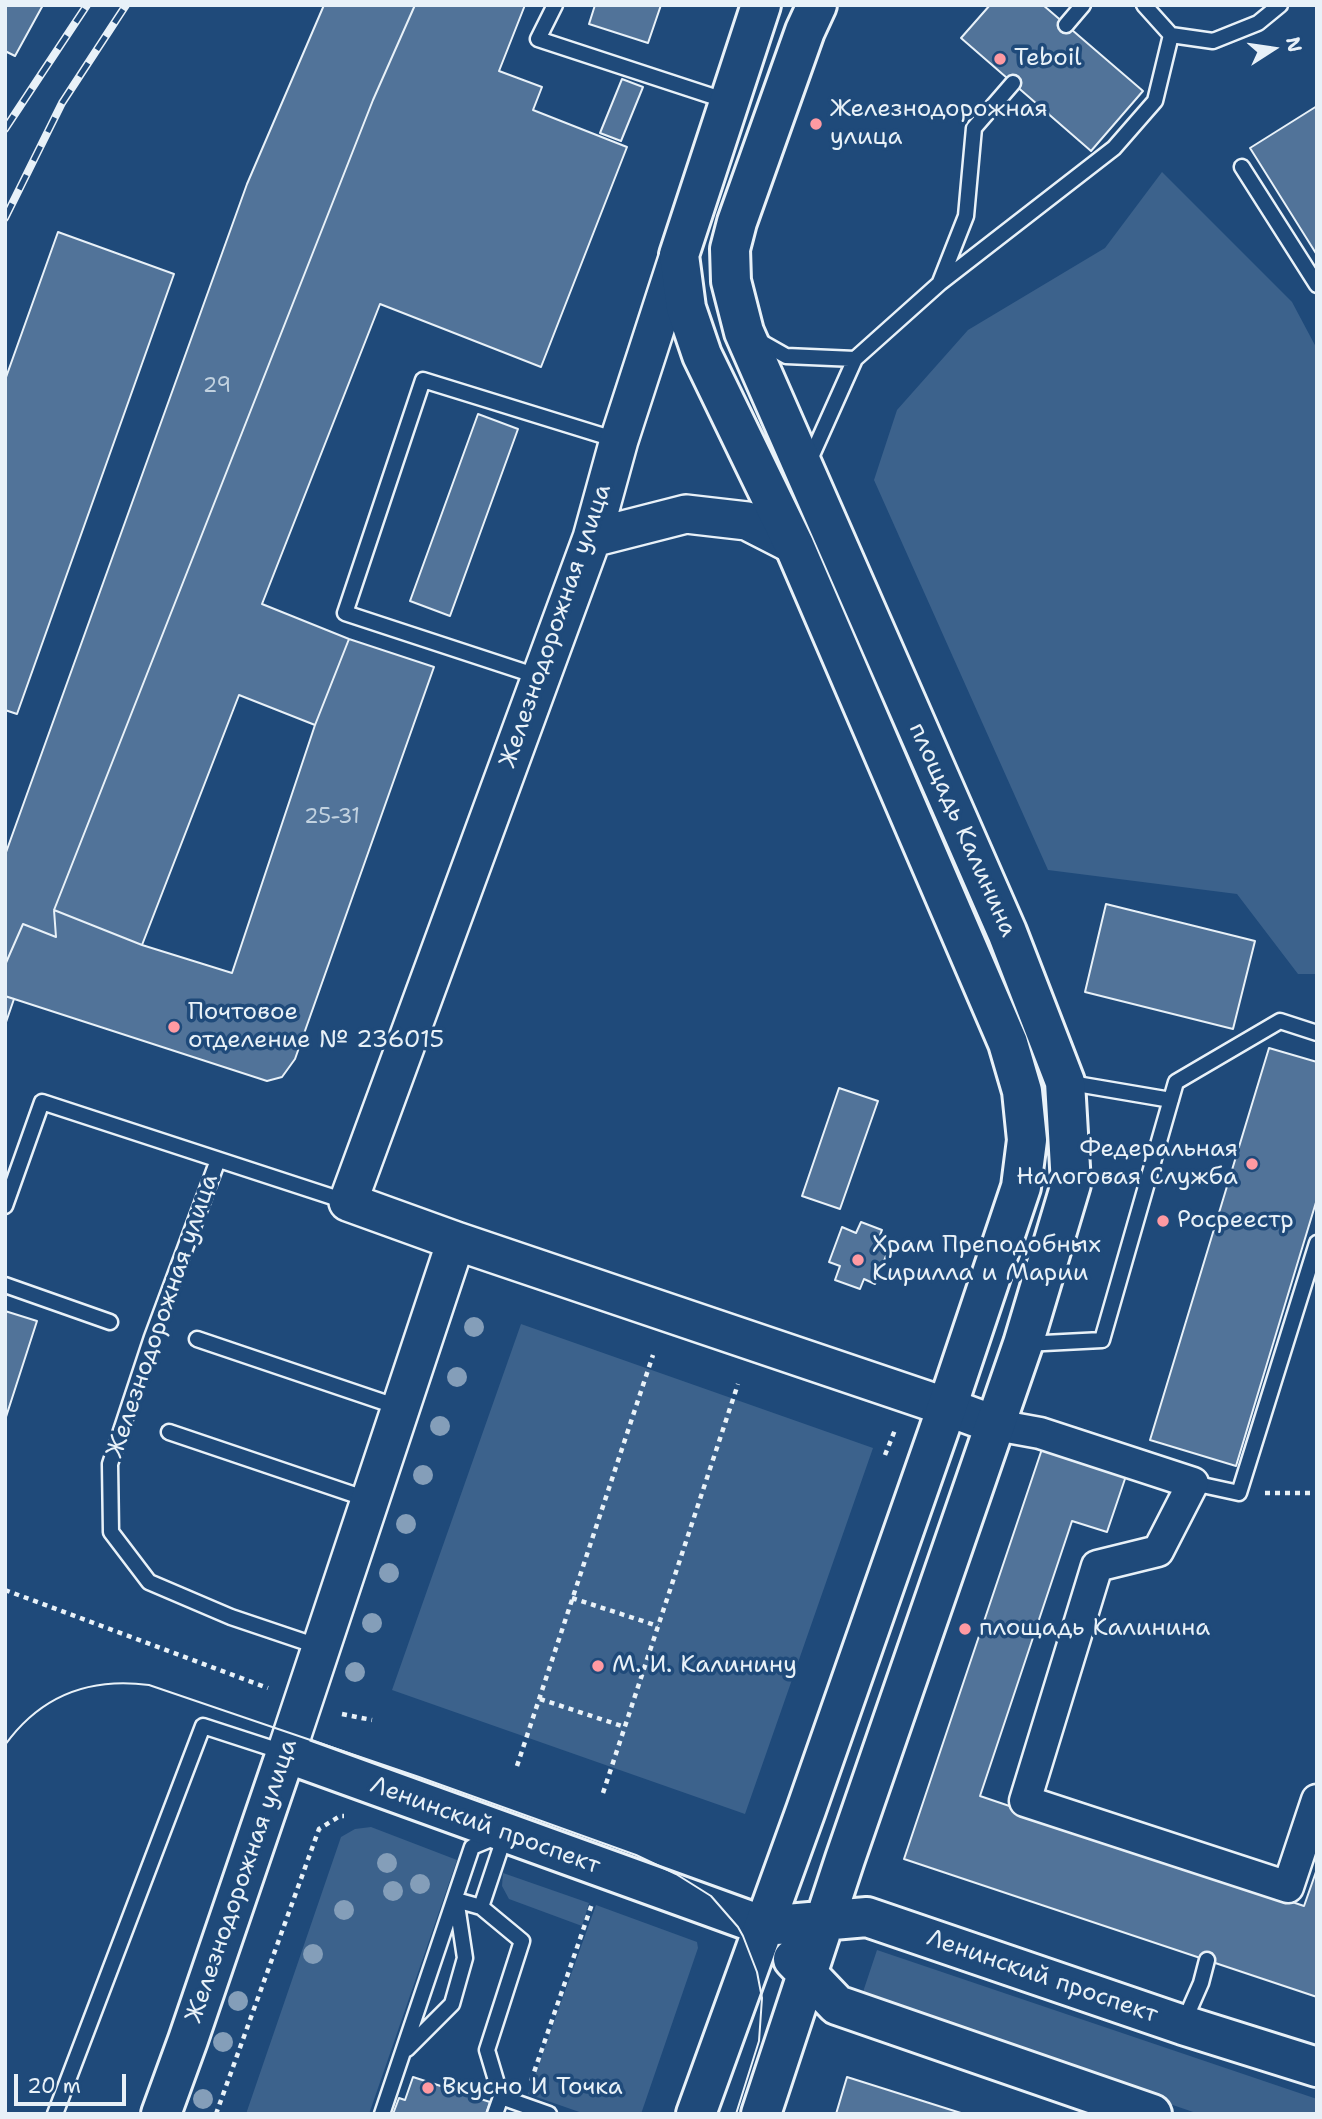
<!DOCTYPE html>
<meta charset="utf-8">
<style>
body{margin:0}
#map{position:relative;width:1322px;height:2119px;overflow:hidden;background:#1f4a7a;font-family:"Shantell Sans",sans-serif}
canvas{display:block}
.frame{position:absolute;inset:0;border:7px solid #e8f1f8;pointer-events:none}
.north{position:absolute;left:1238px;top:14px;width:70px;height:70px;-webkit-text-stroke:5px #1f4a7a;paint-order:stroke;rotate:78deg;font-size:19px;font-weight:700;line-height:28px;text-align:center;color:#e8f1f8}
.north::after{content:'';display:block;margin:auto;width:24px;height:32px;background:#e8f1f8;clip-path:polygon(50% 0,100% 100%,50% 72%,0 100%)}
.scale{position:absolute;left:14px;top:2074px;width:112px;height:32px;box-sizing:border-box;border:4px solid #e8f1f8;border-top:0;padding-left:9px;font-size:21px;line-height:24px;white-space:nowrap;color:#e8f1f8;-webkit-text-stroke:5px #1f4a7a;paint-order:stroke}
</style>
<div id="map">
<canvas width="1322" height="2119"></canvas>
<div class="frame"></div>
<div class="north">N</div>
<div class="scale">20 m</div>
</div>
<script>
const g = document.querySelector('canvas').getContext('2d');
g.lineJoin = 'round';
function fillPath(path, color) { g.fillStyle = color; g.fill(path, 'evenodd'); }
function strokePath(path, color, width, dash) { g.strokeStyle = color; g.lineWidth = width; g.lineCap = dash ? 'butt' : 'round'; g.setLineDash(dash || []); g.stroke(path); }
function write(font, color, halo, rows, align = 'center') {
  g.font = font + ' "Shantell Sans",sans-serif'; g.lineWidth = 7; g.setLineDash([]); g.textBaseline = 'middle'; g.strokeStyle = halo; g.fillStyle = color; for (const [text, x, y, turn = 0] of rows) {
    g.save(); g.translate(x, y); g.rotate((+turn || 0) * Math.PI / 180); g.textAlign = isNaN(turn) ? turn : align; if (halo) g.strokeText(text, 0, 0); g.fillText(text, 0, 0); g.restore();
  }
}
const green = new Path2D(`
 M1162 172 1292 302 1317 349V974H1298L1237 894 1048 870 874 480 897 410 968 330 1105 248Z
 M521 1324 873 1448 745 1814 392 1690Z
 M371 1827 457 1860 369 2114H246L341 1837 355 1829Z
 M503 1873 589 1903 582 1926 509 1899 502 1886Z
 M596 1905 697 1942 698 1948 641 2114H585L528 2094Z
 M877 1950 1317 2099V2114H1199L861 1998Z`);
const building = new Path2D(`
 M5 5H43L15 56 5 51Z
 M324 5H415L373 100 54 910 56 937 23 924 5 965V855L247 184Z
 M415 5H525L499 71 542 87 533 110 627 147 541 367 380 304 262 604 349 639 315 725 239 695 142 945 54 910 373 100Z
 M595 5H661L648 43 589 24Z
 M990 5H1043L1143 91 1091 151 961 38Z
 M622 79 643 87 621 141 600 133Z
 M1317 106V255L1250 148Z
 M58 232 174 274 17 714 5 710V380Z
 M478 414 518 429 450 616 410 601Z
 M349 639 434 667 295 1059 282 1077 267 1081 5 996V965L23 924 56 937 54 910 142 945 232 973 315 725Z
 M1106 904 1255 941 1233 1029 1085 992Z
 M5 996 14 999 5 1025Z
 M1269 1048 1317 1062V1199L1236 1466 1150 1440Z
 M839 1088 878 1101 840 1209 802 1196Z
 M861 1222 882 1230 877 1243 889 1248 875 1284 864 1279 860 1289 835 1280 840 1266 829 1262 842 1227 856 1233Z
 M5 1311 37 1321 5 1420Z
 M1044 1443 1128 1470 1107 1532 1072 1521 980 1796 1304 1906 1317 1869V1997L904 1859Z
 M413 2077 490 2102 486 2114H393L399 2098 405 2100Z
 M847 2077 964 2114H836Z`);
const path = new Path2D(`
 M885 1455 895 1430
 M1265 1493H1317
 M5 1590 268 1688
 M572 1598 658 1626
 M540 1699 625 1727
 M342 1714 372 1720
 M517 1766 653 1355
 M603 1793 738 1384
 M531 2081 592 1904
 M216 2114 319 1829 340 1816H344`);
const service = new Path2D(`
 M555 5 538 39 727 101
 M1144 5 1171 35 1213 41 1258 23 1280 5
 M1066 25 1083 5
 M1242 167 1317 285
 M940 282 966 216 974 128 1013 83
 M756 339 786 356 855 359
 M808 464 855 359 940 283 1114 148 1155 101 1171 35
 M540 677 345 613 423 380 617 440
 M1065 1082 1171 1100
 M218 1160 152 1337 110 1464 111 1532 149 1582 231 1617 320 1647
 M5 1206 42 1102 348 1202
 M5 1285 110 1322
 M197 1339 401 1408
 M1025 1344 1102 1340 1176 1082 1280 1021 1317 1033
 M169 1432 370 1500
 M1193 1483 1239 1493 1317 1243
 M456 1900 481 1907 522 1941 487 2050 501 2097 495 2114
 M481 1907 505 1835
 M1183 2024 1201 1983 1207 1960
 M407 2049 452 2004 465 1958 457 1905
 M501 2097 549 2114
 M55 2114 203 1726 283 1752
 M382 2114 472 1847 496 1837`);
const minor = new Path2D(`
 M996 1425 1040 1433 1193 1483 1158 1551 1097 1566 1025 1801 1288 1887 1317 1800`);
const tertiary = new Path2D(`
 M679 255 619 440 592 538 348 1202 456 1241 947 1407 996 1425
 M592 538 686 514 747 521 794 545
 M286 1753 456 1241`);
const secondary = new Path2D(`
 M161 2114 188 2040 286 1753 764 1926`);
const primary = new Path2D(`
 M764 1926 867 1917 1183 2025 1317 2067
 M793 1959 837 2005 1152 2114
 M696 2114 806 1810 947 1407 1021 1187 1027 1140 1022 1091 1008 1043 794 545 702 355 686 308 679 255 761 5
 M761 2114 845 1859 1023 1344 1071 1184 1065 1082 1007 932 744 332 731 281 730 249 737 222 805 31 817 5`);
const tram = new Path2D(`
 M5 1745C41 1695 89 1677 149 1685L419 1777 636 1855 676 1874 711 1896 738 1927 743 1936 757 1972 762 1998 759 2041 736 2114`);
const rail = new Path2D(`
 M5 129 87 5
 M5 218 62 103 126 5`);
const trees = [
 [474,1327],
 [457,1377],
 [440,1426],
 [423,1475],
 [406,1524],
 [389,1573],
 [372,1623],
 [355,1672],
 [387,1863],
 [420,1884],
 [393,1891],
 [344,1910],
 [313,1954],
 [238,2001],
 [223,2042],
 [203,2099]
];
const markers = [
 [1000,59,7,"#ff9aa2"],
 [816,124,7,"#ff9aa2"],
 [174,1027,7,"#ff9aa2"],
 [1252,1164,7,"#ff9aa2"],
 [1163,1221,7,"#ff9aa2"],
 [858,1260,7,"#ff9aa2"],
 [965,1629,7,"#ff9aa2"],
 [598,1666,7,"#ff9aa2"],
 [428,2088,7,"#ff9aa2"]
];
const numberNames = [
 ["29",217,387],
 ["25-31",332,818]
];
const poiNames = [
 ["Teboil",1014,59],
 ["Железнодорожная",830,110],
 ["улица",830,138],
 ["Почтовое",188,1013],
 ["отделение № 236015",188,1041],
 ["Федеральная",1238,1150,"right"],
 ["Налоговая Служба",1238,1178,"right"],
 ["Росреестр",1177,1221],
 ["Храм Преподобных",872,1246],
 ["Кирилла и Марии",872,1274],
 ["площадь Калинина",979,1629],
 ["М. И. Калинину",612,1666],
 ["Вкусно И Точка",442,2088]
];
const streetNames = [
 ["Железнодорожная улица",556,626,-71],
 ["площадь Калинина",962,830,66],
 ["Железнодорожная улица",163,1316,-71],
 ["Ленинский проспект",485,1826,20],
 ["Железнодорожная улица",242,1881,-71],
 ["Ленинский проспект",1042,1977,19]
];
fillPath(green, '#3c628c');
fillPath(building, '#517399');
strokePath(building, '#e8f1f8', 2);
strokePath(service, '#e8f1f8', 19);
strokePath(minor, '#e8f1f8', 35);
strokePath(tertiary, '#e8f1f8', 42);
strokePath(secondary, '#e8f1f8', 44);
strokePath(primary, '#e8f1f8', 44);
strokePath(path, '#e8f1f8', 4.5, [5, 5]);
strokePath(service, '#1f4a7a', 14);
strokePath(minor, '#1f4a7a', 30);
strokePath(tertiary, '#1f4a7a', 37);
strokePath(secondary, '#1f4a7a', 38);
strokePath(primary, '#1f4a7a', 38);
strokePath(tram, '#e8f1f8', 2);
strokePath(rail, '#e8f1f8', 8);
strokePath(rail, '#1f4a7a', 5, [16]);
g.fillStyle = '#849eb9';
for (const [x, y] of trees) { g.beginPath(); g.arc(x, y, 10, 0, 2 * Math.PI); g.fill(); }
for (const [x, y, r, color] of markers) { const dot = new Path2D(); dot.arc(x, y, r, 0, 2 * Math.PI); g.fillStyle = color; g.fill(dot); strokePath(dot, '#1f4a7a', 2.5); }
write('21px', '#c2d2e0', null, numberNames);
write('24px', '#e8f1f8', '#1f4a7a', poiNames, 'left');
write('24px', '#e8f1f8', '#1f4a7a', streetNames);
</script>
